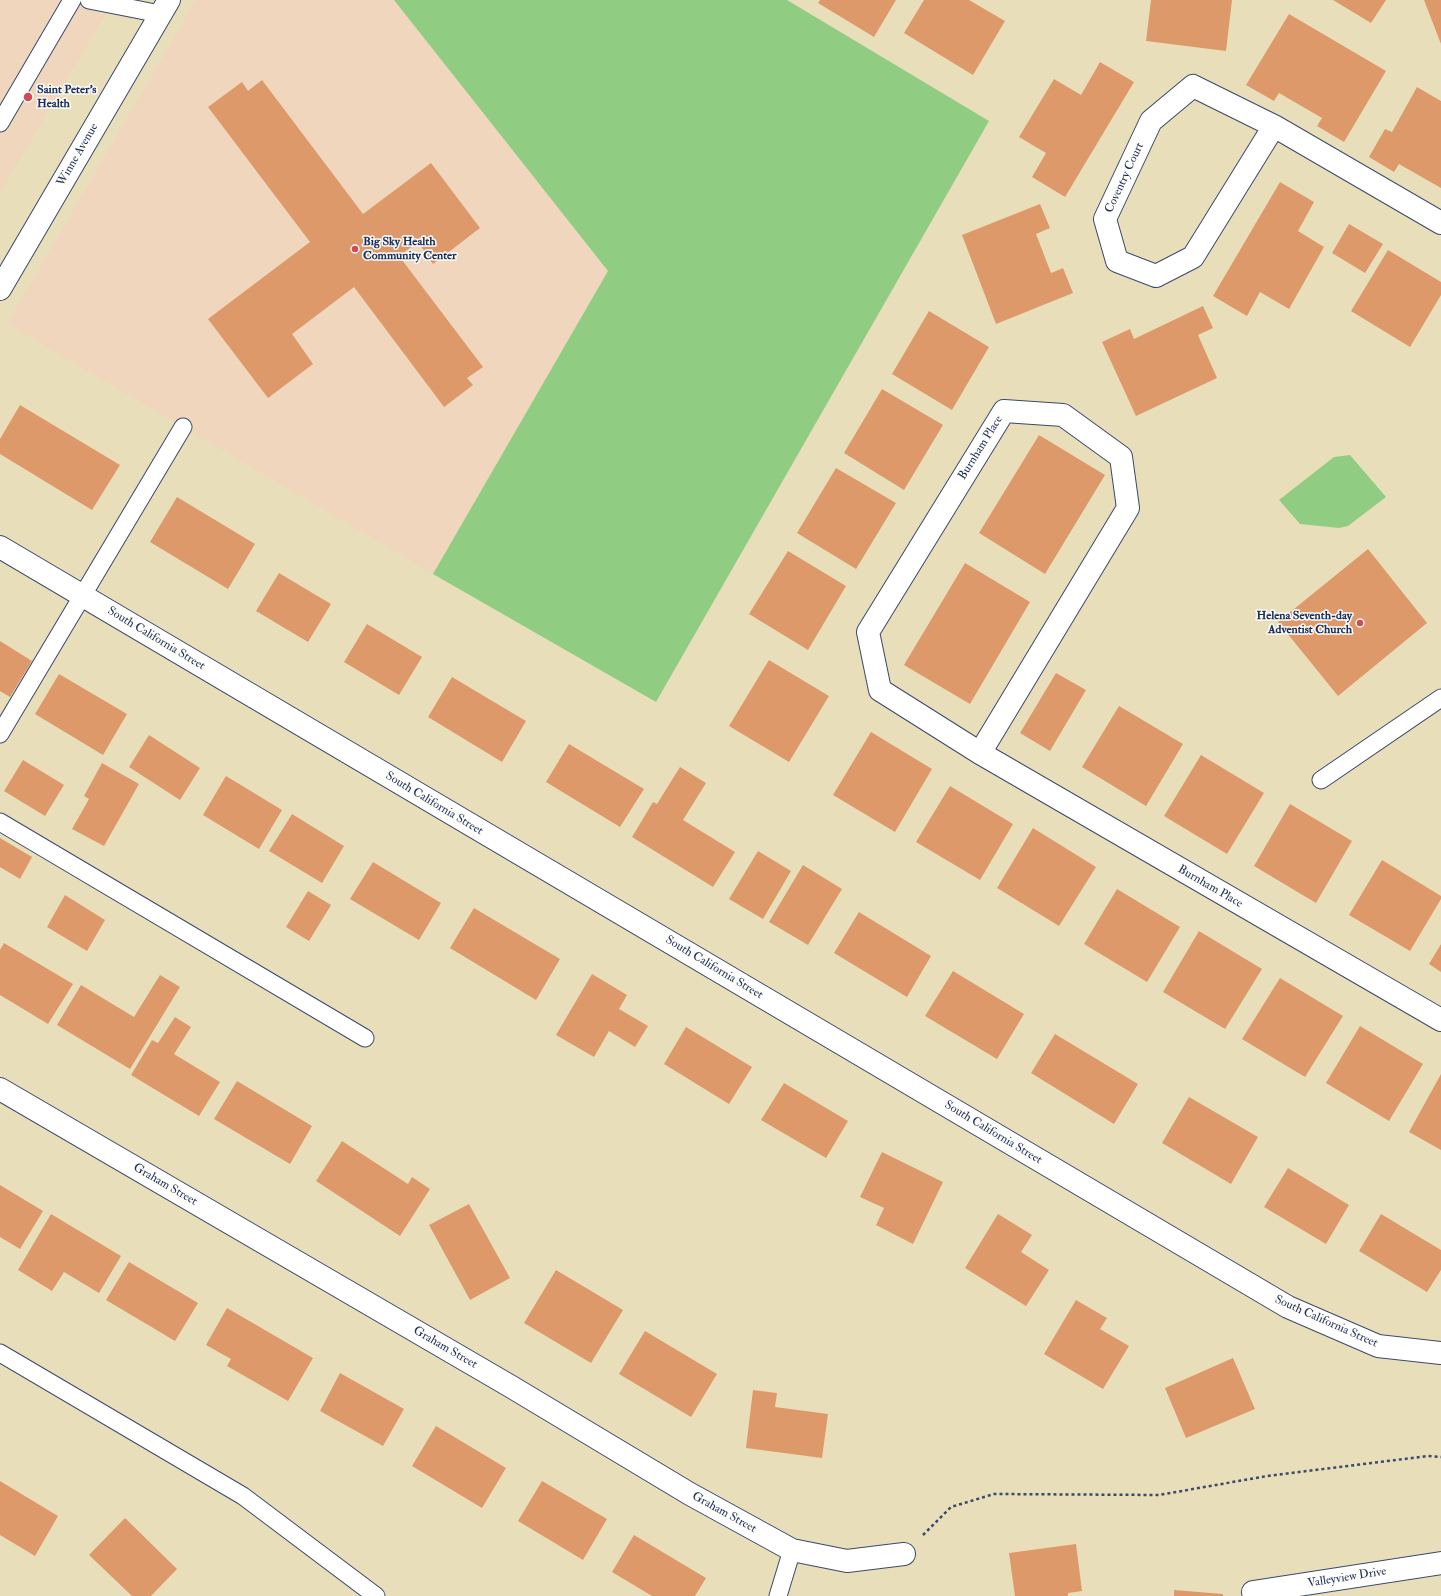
<!DOCTYPE html>
<style>
body{margin:0}
canvas{display:block;background:#e8dfba}
</style>
<canvas width="1441" height="1596"></canvas>
<script>
const g = document.querySelector('canvas').getContext('2d');
g.lineJoin = 'round';
function fillPath(path, color) { g.fillStyle = color; g.fill(path, 'evenodd'); }
function strokePath(path, color, width, dash) { g.strokeStyle = color; g.lineWidth = width; g.lineCap = dash ? 'butt' : 'round'; g.setLineDash(dash || []); g.stroke(path); }
function write(font, color, halo, rows, align = 'center') {
  g.font = font + ' "IM FELL Double Pica",serif'; g.lineWidth = 3; g.setLineDash([]); g.textBaseline = 'middle'; g.strokeStyle = halo; g.fillStyle = color; for (const [text, x, y, turn = 0] of rows) {
    g.save(); g.translate(x, y); g.rotate((+turn || 0) * Math.PI / 180); g.textAlign = isNaN(turn) ? turn : align; if (halo) g.strokeText(text, 0, 0); g.fillText(text, 0, 0); g.restore();
  }
}
const built = new Path2D(`
 M0 0H114L0 193Z
 M196 0H394L608 271 433 574 7 324Z`);
const green = new Path2D(`
 M394 0H787L989 121 656 702 433 574 608 271Z
 M1350 455 1386 497 1348 526 1339 528 1300 524 1279 500 1334 457Z`);
const building = new Path2D(`
 M820 0H896L874 37 818 3Z
 M924 0H969L1005 21 973 75 904 33Z
 M1151 0H1232L1226 51 1146 41Z
 M1333 0H1386L1371 23Z
 M1424 0H1441V44Z
 M1289 14 1386 71 1344 142 1317 126 1322 118 1279 93 1274 101 1246 85Z
 M1100 62 1134 82 1065 197 1032 177 1046 153 1019 137 1054 79 1081 95Z
 M262 80 363 214 431 163 480 228 433 264 418 242 399 256 483 367 467 378 473 385 444 407 354 287 292 334 313 364 268 398 208 319 310 242 208 107 242 82 248 91Z
 M1417 87 1441 101V188L1399 164 1394 172 1369 157 1385 129 1392 132Z
 M1280 182 1314 202 1298 231 1324 247 1289 309 1260 292 1247 316 1213 296Z
 M1040 204 1050 228 1036 234 1051 273 1063 268 1073 293 996 324 962 235Z
 M1349 224 1383 244 1365 273 1332 253Z
 M1388 250 1441 282V295L1410 347 1351 311Z
 M1203 306 1213 328 1198 335 1217 378 1136 416 1102 342 1130 329 1134 339Z
 M929 311 989 347 952 410 892 374Z
 M882 389 943 425 904 490 844 453Z
 M20 405 120 465 92 510 0 454V439Z
 M1039 435 1105 475 1045 574 979 533Z
 M836 468 896 503 856 569 797 533Z
 M177 497 255 544 228 589 150 542Z
 M1368 549 1427 623 1338 696 1278 622Z
 M788 551 846 586 808 650 749 614Z
 M965 563 1030 602 970 704 904 665Z
 M279 573 331 604 308 642 256 611Z
 M367 624 422 657 399 695 344 662Z
 M0 641 32 661 10 697 0 691Z
 M769 660 829 696 789 762 729 726Z
 M1056 673 1086 690 1050 751 1020 733Z
 M59 674 127 714 103 755 35 714Z
 M452 677 526 721 502 762 428 717Z
 M1119 706 1183 744 1146 806 1082 767Z
 M871 732 932 769 895 832 833 795Z
 M149 735 200 768 180 800 129 767Z
 M569 744 644 789 620 827 546 782Z
 M1201 755 1264 793 1227 854 1164 816Z
 M23 760 64 785 45 816 4 791Z
 M102 763 139 784 104 846 72 829 89 799 84 796Z
 M680 767 706 783 683 820 735 852 713 887 632 837 653 802 657 804Z
 M226 776 282 810 259 849 203 815Z
 M950 786 1013 824 980 880 916 842Z
 M1290 804 1352 841 1316 903 1254 866Z
 M292 814 344 846 322 883 269 851Z
 M1033 828 1096 867 1059 926 997 888Z
 M0 838 32 857 20 879 0 867Z
 M758 851 791 871 763 919 729 899Z
 M1382 860 1441 896V899L1410 951 1349 915Z
 M373 862 441 903 419 940 350 899Z
 M803 865 842 889 808 945 769 922Z
 M1117 889 1180 927 1147 982 1084 944Z
 M308 891 331 905 309 941 286 927Z
 M65 895 105 920 87 951 47 927Z
 M474 908 560 959 536 1000 450 948Z
 M859 912 931 956 907 997 834 953Z
 M1199 931 1262 969 1225 1029 1163 992Z
 M4 943 73 984 48 1024 0 995V950Z
 M1441 944V972L1429 964Z
 M953 971 1024 1014 997 1059 925 1016Z
 M592 974 627 995 619 1009 648 1026 635 1047 609 1031 594 1057 556 1035Z
 M160 975 180 987 130 1069 57 1025 81 985 134 1017Z
 M1280 978 1343 1016 1305 1077 1242 1039Z
 M175 1017 191 1027 174 1054 220 1082 199 1116 131 1075 152 1040 158 1043Z
 M1360 1026 1423 1064 1389 1121 1326 1083Z
 M686 1027 752 1067 729 1104 664 1064Z
 M1055 1034 1138 1084 1114 1124 1031 1073Z
 M1441 1074V1150L1409 1132Z
 M237 1081 312 1126 290 1164 214 1119Z
 M784 1083 848 1121 826 1158 761 1120Z
 M1189 1097 1258 1137 1231 1184 1162 1143Z
 M342 1141 408 1184 412 1177 430 1189 400 1236 316 1181Z
 M882 1152 943 1182 913 1244 876 1225 884 1208 860 1197Z
 M1288 1168 1349 1205 1326 1244 1264 1207Z
 M0 1185 43 1211 20 1249 0 1237Z
 M469 1204 510 1278 470 1300 429 1225Z
 M51 1214 121 1256 99 1293 64 1272 52 1291 18 1270Z
 M998 1214 1032 1235 1021 1252 1049 1270 1026 1306 965 1268Z
 M1381 1214 1441 1250V1270L1427 1292 1359 1251Z
 M129 1262 198 1303 175 1341 106 1300Z
 M556 1270 623 1310 591 1363 524 1323Z
 M1076 1300 1107 1318 1100 1329 1129 1346 1103 1389 1044 1354Z
 M227 1308 313 1358 288 1401 227 1366 231 1359 206 1345Z
 M645 1331 717 1374 691 1417 619 1374Z
 M1233 1358 1255 1409 1186 1438 1165 1388Z
 M340 1373 404 1409 383 1446 320 1411Z
 M753 1390 777 1393 775 1407 828 1414 822 1458 746 1448Z
 M436 1426 506 1468 482 1508 412 1466Z
 M0 1481 58 1516 35 1556 0 1535Z
 M542 1481 607 1519 583 1560 518 1521Z
 M125 1518 177 1569 151 1596H132L89 1555Z
 M634 1535 706 1578 695 1596H652L612 1572Z
 M1076 1544 1082 1591 1068 1593V1596H1015L1009 1553Z
 M1174 1590 1223 1594V1596H1174Z`);
const path = new Path2D(`
 M923 1535 951 1507 994 1494 1159 1495 1267 1476 1428 1456 1441 1457`);
const lane = new Path2D(`
 M89 0 160 14
 M0 123 72 0
 M0 734 183 427
 M1321 780 1441 698
 M0 822 365 1038
 M0 1353 243 1496 376 1596
 M778 1596 792 1550`);
const street = new Path2D(`
 M1274 126 1193 257 1156 276 1117 261 1105 219 1151 121 1193 86 1274 126 1441 223
 M0 289 169 0
 M0 547 1288 1307 1378 1346 1441 1353
 M980 753 1128 508 1121 457 1063 415 1004 411 868 632 880 690 980 753 1441 1020
 M0 1089 510 1386 690 1494 792 1550 847 1561 904 1554
 M1253 1592 1441 1563`);
const markers = [
 [28,97,5,"#d1495b"],
 [355,249,4,"#d1495b"],
 [1360,623,4,"#d1495b"]
];
const poiNames = [
 ["Saint Peter's",37,90],
 ["Health",37,104],
 ["Big Sky Health",363,242],
 ["Community Center",363,256],
 ["Helena Seventh-day",1352,616,"right"],
 ["Adventist Church",1352,630,"right"]
];
const streetNames = [
 ["Winne Avenue",78,155,-60],
 ["Coventry Court",1125,178,-65],
 ["Burnham Place",981,448,-58],
 ["South California Street",156,639,31],
 ["South California Street",434,804,31],
 ["Burnham Place",1210,887,30],
 ["South California Street",714,968,31],
 ["South California Street",993,1133,31],
 ["Graham Street",165,1185,30],
 ["South California Street",1326,1322,24],
 ["Graham Street",445,1348,30],
 ["Graham Street",724,1513,29],
 ["Valleyview Drive",1347,1578,-9]
];
fillPath(built, '#efd6bc');
fillPath(green, '#90cd82');
fillPath(building, '#de996a');
strokePath(lane, '#3a496c', 19);
strokePath(street, '#3a496c', 24);
strokePath(path, '#3a496c', 2.5, [3, 3]);
strokePath(lane, '#fff', 17);
strokePath(street, '#fff', 22);
for (const [x, y, r, color] of markers) { const dot = new Path2D(); dot.arc(x, y, r, 0, 2 * Math.PI); g.fillStyle = color; g.fill(dot); strokePath(dot, '#fdfcf7', 1.5); }
write('bold 12px', '#1b2f5e', '#fdfcf7', poiNames, 'left');
write('12px', '#1b2f5e', '#fdfcf7', streetNames);
</script>
